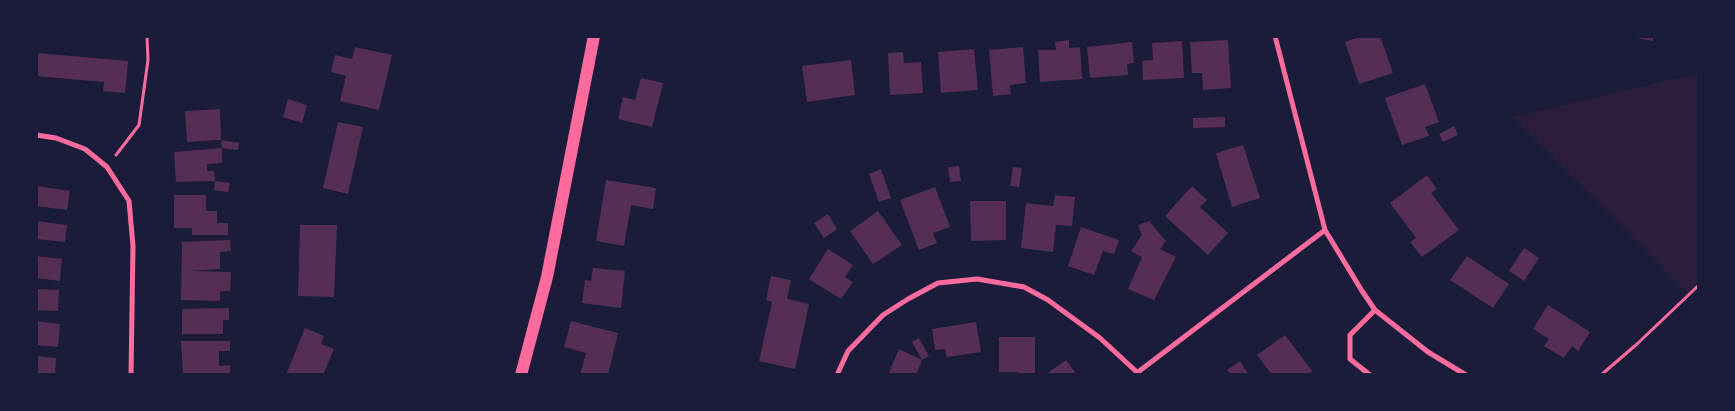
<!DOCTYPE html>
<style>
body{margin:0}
#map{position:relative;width:1735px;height:411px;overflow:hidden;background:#1b1b3a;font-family:Bitter,serif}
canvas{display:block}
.frame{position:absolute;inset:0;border:38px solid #1b1b3a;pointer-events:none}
</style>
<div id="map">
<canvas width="1735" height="411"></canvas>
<div class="frame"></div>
</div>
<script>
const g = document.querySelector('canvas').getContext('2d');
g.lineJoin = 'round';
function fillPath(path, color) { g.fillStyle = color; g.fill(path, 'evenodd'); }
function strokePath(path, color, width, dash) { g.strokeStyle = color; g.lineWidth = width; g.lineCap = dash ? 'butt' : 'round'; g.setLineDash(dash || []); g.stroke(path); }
const green = new Path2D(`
 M1699 73V285L1689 295 1513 117Z`);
const building = new Path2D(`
 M1362 36H1380L1393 73 1359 84 1345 42Z
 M1626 36H1653V41Z
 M1069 40V48L1080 47 1082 79 1040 82 1038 50H1056L1055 42Z
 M1228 40 1231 88 1203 90 1202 73H1192L1190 42Z
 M1182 41 1184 78 1143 80 1142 61 1153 60 1152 43Z
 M1132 42 1134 63 1127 64 1128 75 1090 78 1087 47Z
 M355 47 392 55 379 110 340 101 346 76 331 72 335 55 352 59Z
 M1023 47 1026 83 1010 85 1011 94 993 96 989 50Z
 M974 49 978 90 941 93 938 52Z
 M903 52 904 63 921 62 923 93 890 95 888 53Z
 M36 53 128 61 125 93 103 91 104 82 36 76Z
 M851 60 855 95 807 102 802 66Z
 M641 78 663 83 652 127 618 119 623 97 635 100Z
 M1425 84 1439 122 1425 127 1429 136 1402 145 1385 98Z
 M288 99 307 105 302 123 283 117Z
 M220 109 221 140 187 142 185 111Z
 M1225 117V127L1193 128V118Z
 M338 122 363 127 348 194 323 188Z
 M1454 126 1458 135 1443 142 1439 134Z
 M221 140 239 143 238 150 222 148Z
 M1243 145 1260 198 1232 207 1216 153Z
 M222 148V163L207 164V171H214L215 181 176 182 174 152Z
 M959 166 961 181 950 182 948 167Z
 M1013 167 1022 168 1019 187 1010 186Z
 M881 169 891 198 879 202 869 174Z
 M1427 175 1437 189 1431 193 1459 230 1422 257 1410 242 1416 238 1390 203Z
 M606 180 656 188 653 209 631 205 624 246 596 241Z
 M215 181 230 183 228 192 214 190Z
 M36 186 70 191 67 210 36 206Z
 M1192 186 1207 200 1200 207 1228 233 1208 255 1165 216Z
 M935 187 950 227 933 233 937 243 919 250 900 200Z
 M174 195H206V211H217V223H228V235H192V228H174Z
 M1055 195 1075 197 1072 226 1056 225 1053 252 1021 248 1026 203 1053 206Z
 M970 201H1006V240L971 241Z
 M878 211 902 245 873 264 850 231Z
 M828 214 837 229 824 238 814 223Z
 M36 221 67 225 65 242 36 239Z
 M1149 221 1166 241 1160 249 1176 257 1154 300 1128 289 1142 257 1131 251 1142 235 1138 225Z
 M300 225H337L334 297 298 296Z
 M1081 227 1119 240 1114 254 1103 251 1094 275 1068 266Z
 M230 240 231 251 220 252V269L190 271 231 272 230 291H220V301L181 300 182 242Z
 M1524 248 1539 258 1524 281 1509 271Z
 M828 249 853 265 845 277 853 282 841 299 809 279Z
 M36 256 62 259 60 281 36 278Z
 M1467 256 1509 284 1493 308 1450 280Z
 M593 268 625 271 621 308 582 303 585 280 591 281Z
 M771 276 791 280 787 299 809 304 795 369 759 361 772 302 766 300Z
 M36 289 59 290 58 311 36 310Z
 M1548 305 1590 332 1578 351 1572 346 1564 358 1544 346 1549 339 1533 329Z
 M229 308V320H223V334H182V309Z
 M36 321 60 324 58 347 36 345Z
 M571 321 618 333 608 375H580L586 353 564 347Z
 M976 322 981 352 947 357 945 349 935 350 932 329Z
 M305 328 324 336 321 344 334 349 323 375H286Z
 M1285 335 1312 371 1307 375H1272L1257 355Z
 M999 337H1035V375H1018V372H999Z
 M919 338 929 356 922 360 912 342Z
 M181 341H230V351H219V366L230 365V375H183Z
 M899 349 922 360 916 375H888Z
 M36 356 56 358 55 375H36Z
 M1066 360 1077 375H1051L1049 372Z
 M1240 361 1249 375H1231L1227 370Z`);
const path = new Path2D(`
 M116 155 139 125 148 60 147 36
 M1601 375 1637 344 1699 285`);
const minor = new Path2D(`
 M1275 36 1325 230 1362 291 1375 310 1428 352 1466 375
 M36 135 56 138 85 149 107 167 129 201 133 246 131 375
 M1138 372 1325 230
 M837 375 848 351 883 315 908 299 938 283 977 279 1024 287 1048 300 1100 338 1140 375
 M1370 375 1350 359V335L1375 310`);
const primary = new Path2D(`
 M521 375 547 277 594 36`);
fillPath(green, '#2a1e3b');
fillPath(building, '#542f53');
strokePath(path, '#ff6b9d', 3);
strokePath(minor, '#ff6b9d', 5);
strokePath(primary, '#ff6b9d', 12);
</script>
